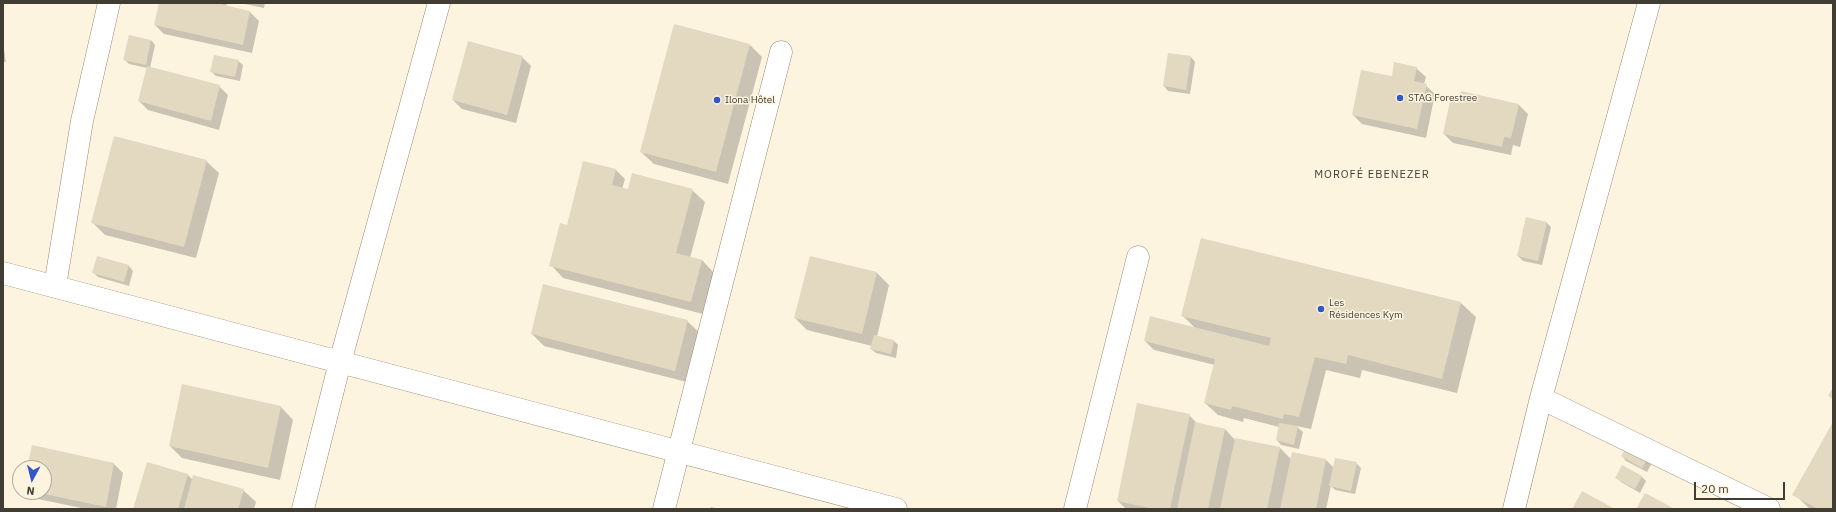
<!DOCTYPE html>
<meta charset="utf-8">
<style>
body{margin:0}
#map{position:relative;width:1836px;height:512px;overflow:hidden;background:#fdf4e0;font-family:"IBM Plex Sans",sans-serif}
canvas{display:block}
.frame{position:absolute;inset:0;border:4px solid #413d33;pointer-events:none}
.north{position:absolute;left:12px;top:460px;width:40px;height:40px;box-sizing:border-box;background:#fdf4e0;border:1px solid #b2ab9b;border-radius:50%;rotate:187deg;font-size:11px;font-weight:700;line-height:16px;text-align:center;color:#413d33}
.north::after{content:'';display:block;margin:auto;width:14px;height:18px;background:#3157c8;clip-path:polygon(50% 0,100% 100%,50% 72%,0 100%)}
.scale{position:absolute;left:1694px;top:482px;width:91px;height:18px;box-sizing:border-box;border:2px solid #413d33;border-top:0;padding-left:5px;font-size:12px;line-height:14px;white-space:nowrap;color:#413d33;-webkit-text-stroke:3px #fdf4e0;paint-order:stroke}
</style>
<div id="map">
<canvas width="1836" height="512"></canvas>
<div class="frame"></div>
<div class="north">N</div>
<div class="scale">20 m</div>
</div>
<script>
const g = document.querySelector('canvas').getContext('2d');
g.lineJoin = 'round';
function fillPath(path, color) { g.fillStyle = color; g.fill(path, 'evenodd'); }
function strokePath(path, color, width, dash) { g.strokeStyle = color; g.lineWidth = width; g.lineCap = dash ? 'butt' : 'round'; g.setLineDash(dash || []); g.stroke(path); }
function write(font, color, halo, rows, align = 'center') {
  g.font = font + ' "IBM Plex Sans",sans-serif'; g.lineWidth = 3; g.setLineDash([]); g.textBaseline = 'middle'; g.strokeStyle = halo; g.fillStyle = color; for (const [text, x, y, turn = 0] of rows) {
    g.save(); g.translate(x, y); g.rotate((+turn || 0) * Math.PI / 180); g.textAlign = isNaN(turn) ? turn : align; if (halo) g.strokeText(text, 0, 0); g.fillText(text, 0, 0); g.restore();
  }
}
const shadow = new Path2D(`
 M160 3H227L226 7 250 12 259 21 252 53 164 34 155 25Z
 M240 3H265L264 8Z
 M151 40 155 45 150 68 219 86 228 95 219 130 148 110 139 101 147 68 129 64 125 60Z
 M3 44 6 62H3Z
 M750 45 762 57 728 184 654 164 641 152Z
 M522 57 531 66 516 123 462 109 453 100Z
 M1191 57 1195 62 1190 94 1168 91 1164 86Z
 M238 61 243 65 240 81 216 76 211 71Z
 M1416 68 1426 77 1424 84 1435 94 1426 138 1362 124 1353 115 1392 77Z
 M1459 104 1519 105 1528 114 1520 147 1513 145 1511 155 1453 143 1444 134Z
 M206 161 219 173 196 258 105 235 92 222Z
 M584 162 616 170 625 179 622 189 628 190H692L705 202 690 258 702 260 714 273 703 314 563 278 551 265 568 226Z
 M1546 222 1551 227 1542 265 1523 261 1518 256Z
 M1201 239 1461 303 1476 317 1457 393 1362 370 1360 378 1326 370 1311 429 1296 426 1303 432 1299 449 1281 445 1277 440 1279 427 1244 418 1243 422 1218 415 1205 403 1215 365 1154 350 1145 341 1195 328 1183 316Z
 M810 257 877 273 889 285 877 337 894 341 898 345 896 358 876 353 871 349 872 346 807 330 795 318Z
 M129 266 133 271 129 286 98 277 93 272Z
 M687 321 700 333 687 382 544 346 532 334Z
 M281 407 293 420 280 480 182 458 170 446Z
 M1189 415 1198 424 1225 429 1235 440 1280 448 1292 460 1293 453 1326 460 1334 468 1356 463 1361 468 1355 494 1335 490 1331 486 1326 509H1126L1118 501Z
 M1833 424V509H1810L1794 494Z
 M33 446 114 464 123 473 116 509H86L33 498 27 492H44V468H28Z
 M1622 456 1653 461 1647 472 1626 461Z
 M148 463 188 475 193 480 243 490 256 502 254 509H134Z
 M1623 466 1642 477 1646 481 1640 493 1621 482 1617 478Z
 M711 507 719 509H711Z`);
const building = new Path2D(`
 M159 3H216L250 11 243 45 154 25Z
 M674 24 750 44 716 172 640 152Z
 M129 35 151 40 146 65 123 60Z
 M468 41 523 56 507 115 452 100Z
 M1168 53 1191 56 1186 90 1163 86Z
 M214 55 239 60 235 77 210 72Z
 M1394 62 1417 67 1414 81 1427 84 1417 129 1352 115 1361 70 1392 76Z
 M147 66 220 85 211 121 138 101Z
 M1461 91 1519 104 1511 138 1504 137 1502 147 1443 134 1450 101 1458 103Z
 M114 136 207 160 184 247 91 223Z
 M583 161 616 169 612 185 628 189 632 173 693 189 676 253 702 260 691 302 549 266 560 223 567 225Z
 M1526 217 1547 222 1538 261 1517 256Z
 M1201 238 1461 302 1442 379 1348 355 1346 364 1315 357 1299 417 1284 414 1283 419 1232 406 1231 410 1204 403 1215 359 1144 341 1150 316 1269 346 1271 338 1181 316Z
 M97 256 129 265 124 282 92 273Z
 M810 256 877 272 862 334 794 318Z
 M543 284 688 320 675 371 531 334Z
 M874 335 894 340 891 354 870 349Z
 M182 384 281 406 268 468 169 446Z
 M1833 387V399L1828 396Z
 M1137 403 1190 414 1170 509H1154L1117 501Z
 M1195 422 1225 429 1208 509H1177Z
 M1833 422V509H1818L1792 495Z
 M1279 423 1298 426 1294 445 1276 440Z
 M1235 438 1280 447 1267 509H1220Z
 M1628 444 1649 456 1642 468 1621 456Z
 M32 445 114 463 106 507 40 493 44 492V468H27Z
 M1292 452 1326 459 1316 509H1280Z
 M1335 458 1357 462 1351 491 1329 486Z
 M147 462 188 474 178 509H133Z
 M1622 465 1642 476 1635 489 1615 478Z
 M193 475 244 489 238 509H184Z
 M1582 491 1615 509H1572Z
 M1645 493 1675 509H1636Z`);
const minor = new Path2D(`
 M3 273 896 509
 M55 286 82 121 109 3
 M1541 398 1769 509
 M303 509 340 362 439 3
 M664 509 781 52
 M1075 509 1138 257
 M1514 509 1541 398 1649 3`);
const markers = [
 [1400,98,4,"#3157c8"],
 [717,100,4,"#3157c8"],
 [1321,309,4,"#3157c8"]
];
const poiNames = [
 ["STAG Forestree",1408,98],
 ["Ilona Hôtel",725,100],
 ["Les",1329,303],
 ["Résidences Kym",1329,315]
];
const neighbourhoodNames = [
 ["MOROFÉ EBENEZER",1372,175]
];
fillPath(shadow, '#0003');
fillPath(building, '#e3d8c0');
strokePath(minor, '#918670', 23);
strokePath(minor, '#fff', 22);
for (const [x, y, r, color] of markers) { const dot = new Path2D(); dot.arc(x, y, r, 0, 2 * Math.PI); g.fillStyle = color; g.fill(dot); strokePath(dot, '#fdf4e0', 1.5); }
write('10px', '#413d33', '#fdf4e0', poiNames, 'left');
g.letterSpacing = '1px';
write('11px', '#413d33', '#fdf4e0', neighbourhoodNames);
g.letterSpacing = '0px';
</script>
